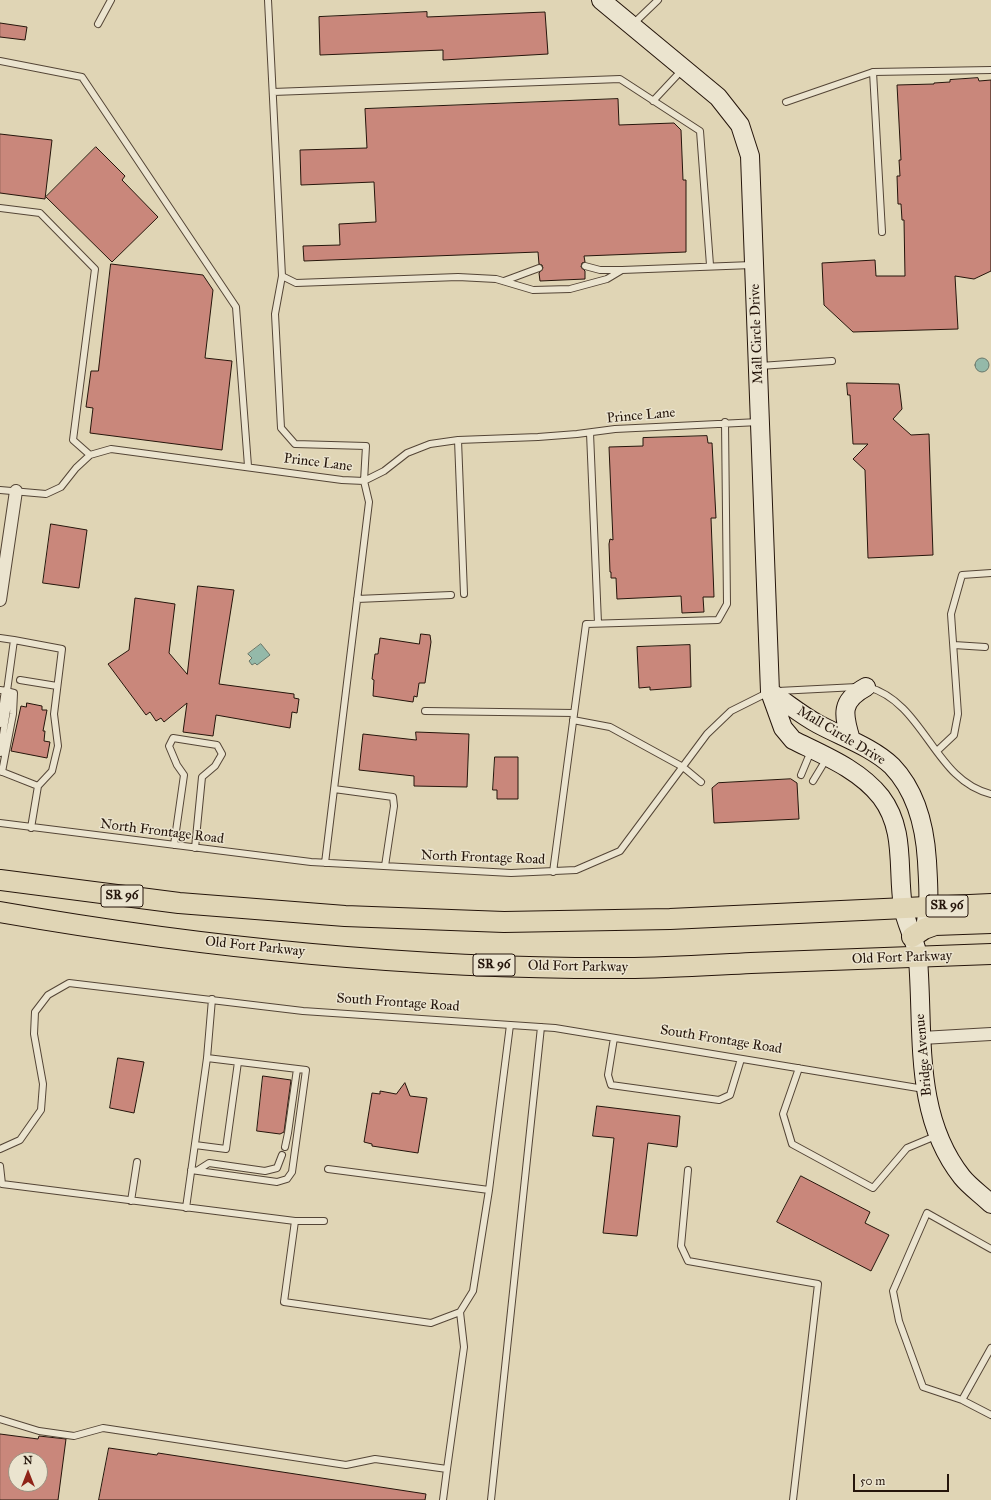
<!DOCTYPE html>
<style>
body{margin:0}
#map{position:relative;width:991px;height:1500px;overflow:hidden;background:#e0d5b5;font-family:"IM FELL Great Primer",serif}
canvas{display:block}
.north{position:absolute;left:8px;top:1452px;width:40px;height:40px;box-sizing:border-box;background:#ebe4cf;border:1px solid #9c9181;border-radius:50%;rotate:0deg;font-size:11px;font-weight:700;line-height:16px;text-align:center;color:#25150b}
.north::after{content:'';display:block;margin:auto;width:14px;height:18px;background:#8f2418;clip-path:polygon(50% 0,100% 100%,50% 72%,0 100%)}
.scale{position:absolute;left:853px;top:1474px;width:96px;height:18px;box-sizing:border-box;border:2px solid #25150b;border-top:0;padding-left:5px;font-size:12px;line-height:14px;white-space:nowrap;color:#25150b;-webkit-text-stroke:3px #ebe4cf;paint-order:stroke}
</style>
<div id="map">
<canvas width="991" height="1500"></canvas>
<div class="north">N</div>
<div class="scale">50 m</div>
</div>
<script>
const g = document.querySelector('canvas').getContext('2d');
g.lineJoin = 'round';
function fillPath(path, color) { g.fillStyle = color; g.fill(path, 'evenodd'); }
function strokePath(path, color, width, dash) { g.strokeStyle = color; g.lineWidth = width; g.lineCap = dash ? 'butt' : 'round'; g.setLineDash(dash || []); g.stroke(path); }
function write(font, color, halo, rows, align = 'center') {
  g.font = font + ' "IM FELL Great Primer",serif'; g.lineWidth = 3; g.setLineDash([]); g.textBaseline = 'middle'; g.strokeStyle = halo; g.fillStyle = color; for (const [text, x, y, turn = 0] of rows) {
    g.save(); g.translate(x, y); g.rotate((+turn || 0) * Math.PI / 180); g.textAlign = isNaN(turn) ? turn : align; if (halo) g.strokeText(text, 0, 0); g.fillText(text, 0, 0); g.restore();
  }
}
const water = new Path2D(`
 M975 365a7 7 0 1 1 14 0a7 7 0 1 1-14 0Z
 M261 644 270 655 257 665 255 663 252 665 249 661 252 658 248 654Z`);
const building = new Path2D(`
 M427 12V17L545 12 548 54 443 60V50L320 55 319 17Z
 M0 23 27 27 25 40 0 37Z
 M978 78 979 81 991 80V271L974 279 955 276 958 329 853 332 824 305 822 263 875 260 876 276H905L904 220H902L901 204H898L897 176H900L899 160H901L897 85 934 84V83L950 82V80Z
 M618 99 619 125 674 123 681 130 683 180H686V252L584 256 585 262 582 263 581 267 585 271V279L540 281 539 273 543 268 542 265 539 264 538 252 304 261 303 246 340 245 339 224 376 222 374 182 301 185 300 150 367 148 365 109Z
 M0 134 52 140 45 199 0 193Z
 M96 147 125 176 122 180 158 217 112 262 46 197Z
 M111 264 203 275 213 290 205 358 232 361 222 450 90 433 93 408 86 407 91 371H98Z
 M847 383 899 384 902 409 893 419 911 435 929 434 933 555 868 558 865 470 853 459 868 444H853L850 395H848Z
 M707 436 708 443H712L716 518H711L714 597H703L704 612 682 613 681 596 617 599 616 578H611V572H610L609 544 610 539 613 540 609 447 643 446V438Z
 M51 524 87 530 79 588 43 583Z
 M198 586 234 590 219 684 294 694V698L299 699 297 713 292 712 290 728 216 715 213 736 183 732 187 703 164 722 161 718 156 721 150 712 146 715 108 664 129 650 135 598 175 604 169 653 187 674Z
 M421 634 430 635 431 642 425 683H419L417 697 414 696 413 702 373 696 374 680 372 679 375 654H378L380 638 419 644Z
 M690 645 691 687 650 690V687L639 688 637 647Z
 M27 703 42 706V710H47L43 731H45L44 741 50 742 47 758 11 751 21 706 26 707Z
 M416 732 469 734 467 787 414 786V776L359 770 363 734 416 740Z
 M495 757H518V799H497V790H493Z
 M791 779 797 783 799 819 714 823 712 788 718 783Z
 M118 1058 144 1062 134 1113 110 1108Z
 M263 1076 291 1080 284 1132 280 1134 257 1131Z
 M405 1083 410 1096 427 1098 418 1153 372 1146V1144L364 1142 372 1093 380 1094V1091L396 1094Z
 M597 1106 680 1116 677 1147 648 1143 637 1236 603 1233 614 1138 593 1136Z
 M801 1176 870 1212 865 1223 889 1235 871 1271 777 1222Z
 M0 1434 38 1439 39 1436 66 1439 58 1500H0ZM16 1460H40V1484H16Z
 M109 1448 157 1455 158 1453 426 1494 425 1500H99Z`);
const lane = new Path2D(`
 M268 0 282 276 275 314 281 428 295 444 366 446 364 481 369 502 325 863
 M98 24 111 0
 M633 24 658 0
 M0 61 82 77 236 307 248 466
 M273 92 620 79 700 131 710 265
 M653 101 682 70
 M786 102 873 72
 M0 208 40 213 95 269 73 440 90 455
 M882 232 873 72 991 70
 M585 266 600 270H621
 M282 276 296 283 458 277 496 279 533 290 570 289 607 279 622 270 752 265
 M504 281 539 268
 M760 366 832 361
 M590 433 598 623
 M458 440 464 594
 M0 490 46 494 61 487 76 468 90 455 111 449 342 480 364 481 384 471 407 453 430 444 458 440 538 437 577 434 615 429 759 422
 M357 599 451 595
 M0 638 14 640
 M954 645 985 647
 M20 680 57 686
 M868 687C925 703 934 781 991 794
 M0 690 7 691 14 640 62 649 54 714 58 746 52 771 38 786
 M778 691 857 687
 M425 711 574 713
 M573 720 610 727 683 767 701 782
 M0 724 5 690
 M937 751 954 735 958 714 951 614 962 575 991 573
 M0 753 10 692 7 691
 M0 771 38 786 31 828
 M2 772 13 714 14 693 10 692
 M801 775 811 751
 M813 781 827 758
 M334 789 393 797 394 806 385 866
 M0 823 311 862 511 873 576 870 620 851 707 734 731 711 769 692
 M174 845 184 775 177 765 169 746 173 738 217 745 222 754 215 766 202 777 195 848
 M553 872 586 624 718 620 727 604 725 422
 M614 1038 608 1075 611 1085 719 1100 730 1095 741 1059
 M799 1068 783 1114 792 1144 873 1188 907 1148 938 1135
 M195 1145 226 1149 238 1062
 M285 1147 288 1133 297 1069
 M0 1149 20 1140 41 1110 43 1084 34 1034 35 1012 48 995 69 983 303 1011 555 1028 924 1089
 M0 1166 2 1184 295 1221 284 1302 431 1323 460 1312 473 1291 489 1190 510 1025
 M328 1169 489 1190
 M191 1170 277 1182 287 1179 292 1172 306 1070 207 1058
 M198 1170 209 1163 265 1171 277 1168 282 1155
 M688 1170 681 1246 688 1261 818 1284 793 1500
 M131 1201 137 1162
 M186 1208 207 1058 212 999
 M295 1221H324
 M991 1348 962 1400 991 1415
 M962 1400 923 1387 899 1321 893 1291 927 1213 991 1249
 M0 1419 39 1431 74 1436 103 1428 346 1465 375 1459 447 1469 464 1347 460 1312
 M443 1500 447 1469
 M491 1500 541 1027`);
const street = new Path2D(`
 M0 600 16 491
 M922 1038 991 1034`);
const secondary = new Path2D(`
 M601 0 718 97 740 125 750 156 770 692 783 728 793 740C823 755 859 769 881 797 906 830 897 869 903 907 906 925 917 942 918 959 924 1034 913 1115 962 1177 970 1187 982 1195 991 1204
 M770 692C786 702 801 715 818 724 842 737 872 747 892 766 916 791 925 828 927 861 928 882 930 901 926 922
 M851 740C843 714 840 701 866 687`);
const primary = new Path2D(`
 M0 880 179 903 345 916 504 922 670 919 991 904
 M0 912C206 948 417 969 626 968 668 968 710 965 751 963 831 960 911 957 991 954
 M912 937 924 929 935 925 991 923`);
const shields = [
 [122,896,42],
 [947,906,42],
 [494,965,42]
];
const shieldNames = [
 ["SR 96",122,896],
 ["SR 96",947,906],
 ["SR 96",494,965]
];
const streetNames = [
 ["Mall Circle Drive",757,334,-92],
 ["Prince Lane",641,416,-5],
 ["Prince Lane",318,463,7],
 ["Mall Circle Drive",841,736,31],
 ["North Frontage Road",162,832,7],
 ["North Frontage Road",483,858,2],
 ["Old Fort Parkway",255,947,6],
 ["Old Fort Parkway",902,958,-2],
 ["Old Fort Parkway",578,967,1],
 ["South Frontage Road",398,1003,4],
 ["South Frontage Road",721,1040,9],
 ["Bridge Avenue",924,1055,-95]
];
fillPath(water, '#94b9a9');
strokePath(water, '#68776a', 1);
fillPath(building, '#c9877b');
strokePath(building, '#25150b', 1);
strokePath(lane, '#544536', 8);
strokePath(street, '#544536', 14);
strokePath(secondary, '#25150b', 20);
strokePath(primary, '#25150b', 22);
strokePath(lane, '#ebe4cf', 6);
strokePath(street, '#ebe4cf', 12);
strokePath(secondary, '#ebe4cf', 18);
strokePath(primary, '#e0d5b5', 20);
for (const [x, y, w] of shields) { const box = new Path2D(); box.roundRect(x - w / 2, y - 11, w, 22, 3); g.fillStyle = '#ebe4cf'; g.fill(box); strokePath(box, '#25150b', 1); }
write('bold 13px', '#25150b', null, shieldNames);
write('14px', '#25150b', '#ebe4cf', streetNames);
</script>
